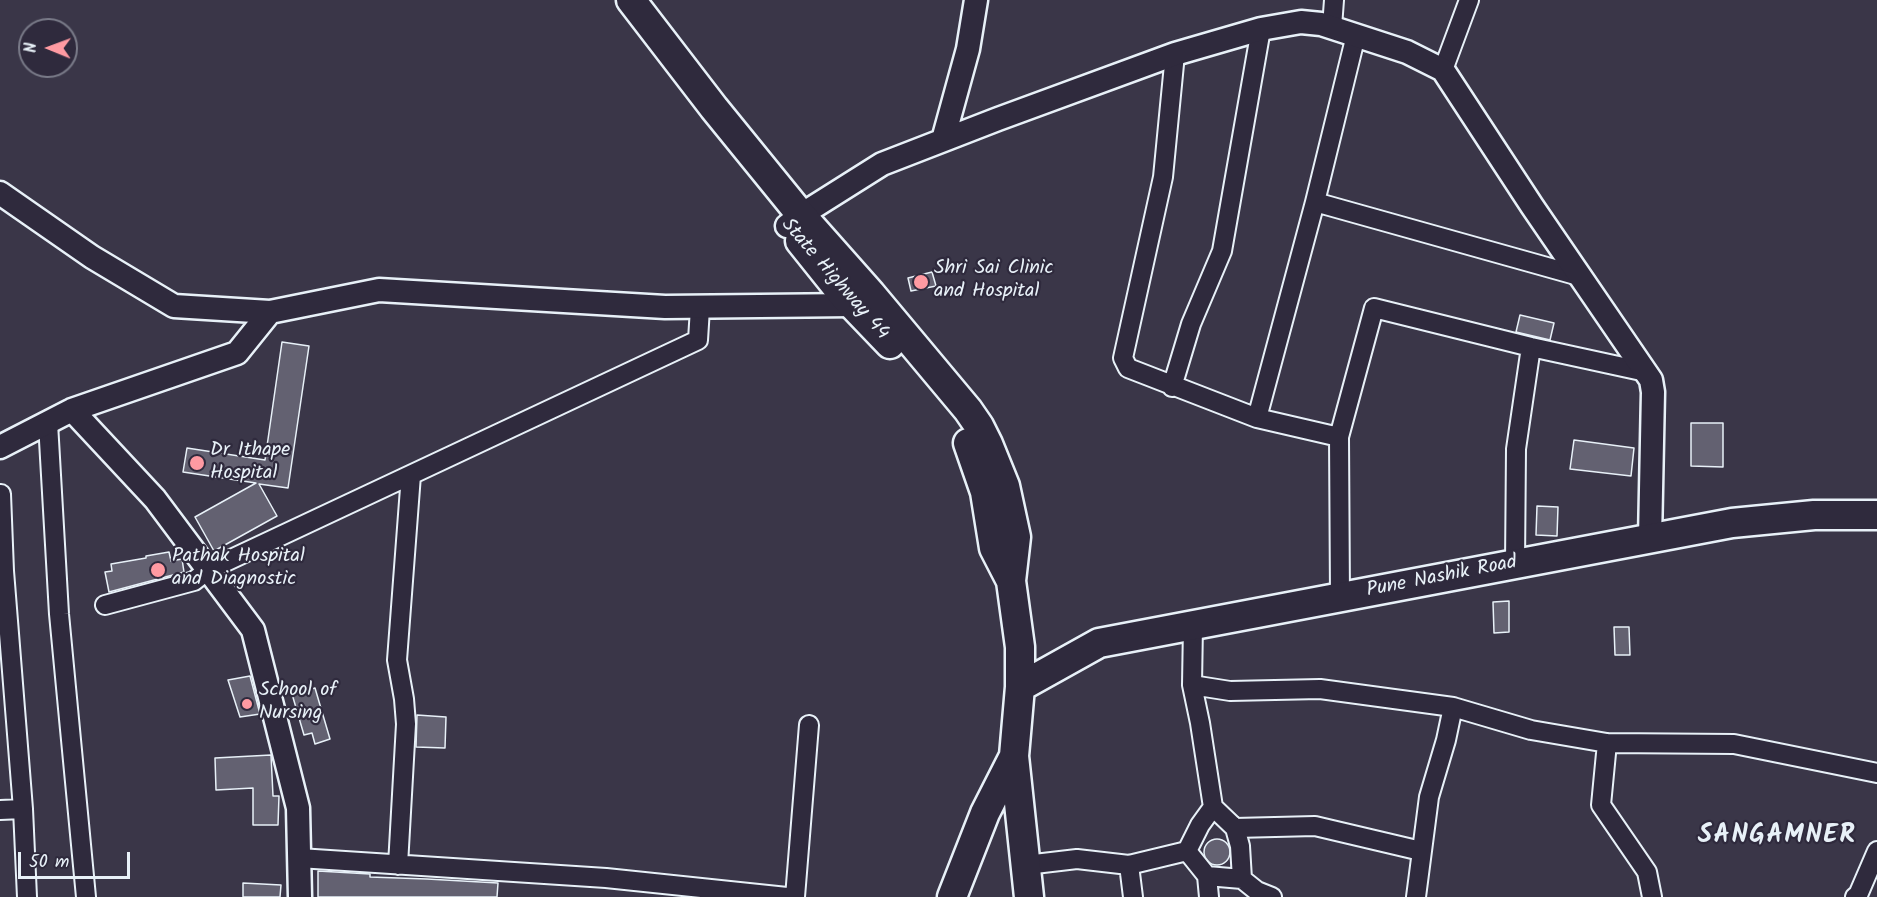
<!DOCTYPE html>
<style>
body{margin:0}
#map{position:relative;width:1877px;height:897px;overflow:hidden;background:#3a3648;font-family:Kalam,sans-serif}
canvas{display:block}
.north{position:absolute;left:18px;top:18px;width:60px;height:60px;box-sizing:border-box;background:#2f2a3d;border:2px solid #797a88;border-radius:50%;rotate:271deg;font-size:16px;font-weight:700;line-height:24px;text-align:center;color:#e8f1f8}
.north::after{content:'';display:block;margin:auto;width:21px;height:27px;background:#ff9aa2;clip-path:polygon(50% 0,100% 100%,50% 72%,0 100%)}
.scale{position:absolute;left:18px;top:852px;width:112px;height:27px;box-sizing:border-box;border:3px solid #e8f1f8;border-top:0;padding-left:8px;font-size:18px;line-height:21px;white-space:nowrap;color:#e8f1f8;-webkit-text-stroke:4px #2f2a3d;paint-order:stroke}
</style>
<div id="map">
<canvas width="1877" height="897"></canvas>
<div class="north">N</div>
<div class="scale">50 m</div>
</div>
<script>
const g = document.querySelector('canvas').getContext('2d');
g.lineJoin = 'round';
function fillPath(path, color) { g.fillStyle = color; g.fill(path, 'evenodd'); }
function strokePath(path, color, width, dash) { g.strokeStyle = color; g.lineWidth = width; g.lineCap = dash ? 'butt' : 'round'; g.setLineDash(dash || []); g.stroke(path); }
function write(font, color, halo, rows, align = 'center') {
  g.font = font + ' Kalam,sans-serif'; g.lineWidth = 4.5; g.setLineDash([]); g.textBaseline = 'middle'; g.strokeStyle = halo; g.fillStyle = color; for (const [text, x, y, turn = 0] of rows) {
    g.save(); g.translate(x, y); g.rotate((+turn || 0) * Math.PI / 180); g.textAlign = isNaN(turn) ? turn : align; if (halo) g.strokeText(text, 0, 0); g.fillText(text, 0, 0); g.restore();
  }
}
const building = new Path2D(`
 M932 272 936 286 911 291 908 278Z
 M1520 315 1554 323 1550 340 1516 332Z
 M282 342 309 346 288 488 259 484 277 516 214 551 195 517 256 483 183 472 187 448 265 460Z
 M1691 423H1723V467L1691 466Z
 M1574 440 1634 448 1631 476 1570 469Z
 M1537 506 1558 507 1557 536 1536 535Z
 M169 552 171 561 182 559 184 572 109 592 105 572 112 571 111 564 146 558V556Z
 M1509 601V632L1494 633 1493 602Z
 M1614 627H1629L1630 655H1615Z
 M250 676 260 714 240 717 228 680Z
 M315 688 330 739 315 744 312 733 304 735 292 694Z
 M417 715 446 717 445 748 416 747Z
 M271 755 273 796H279L278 825H253V788L216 790 215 758Z
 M1204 852a13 13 0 1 1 26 0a13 13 0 1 1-26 0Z
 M318 871 370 874V877L427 879 498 883 497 897H318Z
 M243 883 281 885 280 897H243Z`);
const minor = new Path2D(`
 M1332 27 1334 0
 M1175 54 1163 177 1123 358 1128 368 1257 418 1339 437
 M1443 70 1469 0
 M1315 202 1579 276
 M1172 387 1191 324 1222 251 1261 29
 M1257 418 1315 202 1356 35
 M48 423 59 614 86 897
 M1 494 4 571 23 809
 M1515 564 1516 449 1531 347
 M1340 597 1339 437 1374 308 1531 347 1646 372
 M105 605 194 581 208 570 698 340 700 308
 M1193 625 1192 685 1230 691 1320 689 1453 707 1446 740 1429 797 1416 897
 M1192 685 1200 723 1213 807 1235 828 1240 846 1242 879 1257 891 1272 897
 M1453 707 1531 730 1607 743 1734 744 1877 773
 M1607 743 1601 805 1647 872 1652 897
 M0 810 23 809 27 897
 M1235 828 1315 826 1421 851
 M1187 851 1207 876 1242 879
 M299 858 606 878 787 897
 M398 865 406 724 404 699 397 660 411 475
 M1026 865 1077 859 1129 865 1187 851 1200 825 1213 807
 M1129 865 1133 897
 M1207 876 1209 897
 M795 897 809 725
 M1855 897 1858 895 1877 851`);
const tertiary = new Path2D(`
 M943 140 968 49 976 0
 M0 193 92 257 174 306 270 312
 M787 226 801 215 882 164 998 119 1175 54 1261 29 1301 22 1321 24 1407 52 1443 70 1532 206 1651 380 1653 392 1650 539
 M72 410 155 499 253 630 298 808 300 897
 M0 447 72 410 237 353 270 312 379 290 665 307 854 305 861 300`);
const primary = new Path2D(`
 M631 0 714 108 801 215 871 294 968 410 979 426 988 444 1005 486 1016 537 1011 581 1020 647V687L1014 756 1029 897
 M800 241 844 296 890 344
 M968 443 985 492 994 548 1011 581
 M1020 687 1099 643 1732 523 1814 515H1877
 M952 897 985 813 1014 756`);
const markers = [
 [921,282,8,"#ff9aa2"],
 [197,463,8,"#ff9aa2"],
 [158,570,8,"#ff9aa2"],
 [247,704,6,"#ff9aa2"]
];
const poiNames = [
 ["Shri Sai Clinic",934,270],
 ["and Hospital",934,293],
 ["Dr Ithape",210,452],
 ["Hospital",210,475],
 ["Pathak Hospital",172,558],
 ["and Diagnostic",172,581],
 ["School of",259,692],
 ["Nursing",259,715]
];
const streetNames = [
 ["State Highway 44",834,280,49],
 ["Pune Nashik Road",1442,578,-11]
];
const districtNames = [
 ["SANGAMNER",1777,838]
];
fillPath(building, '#636171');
strokePath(building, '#e8f1f8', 1.5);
strokePath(minor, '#e8f1f8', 22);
strokePath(tertiary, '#e8f1f8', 27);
strokePath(primary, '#e8f1f8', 33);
strokePath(minor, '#2f2a3d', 18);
strokePath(tertiary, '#2f2a3d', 22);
strokePath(primary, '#2f2a3d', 28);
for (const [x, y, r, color] of markers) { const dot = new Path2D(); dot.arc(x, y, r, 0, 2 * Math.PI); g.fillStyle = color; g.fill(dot); strokePath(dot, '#2f2a3d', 2); }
write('20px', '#e8f1f8', '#2f2a3d', poiNames, 'left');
write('20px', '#e8f1f8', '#2f2a3d', streetNames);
g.letterSpacing = '1.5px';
write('bold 26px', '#e8f1f8', '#2f2a3d', districtNames);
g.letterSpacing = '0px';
</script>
